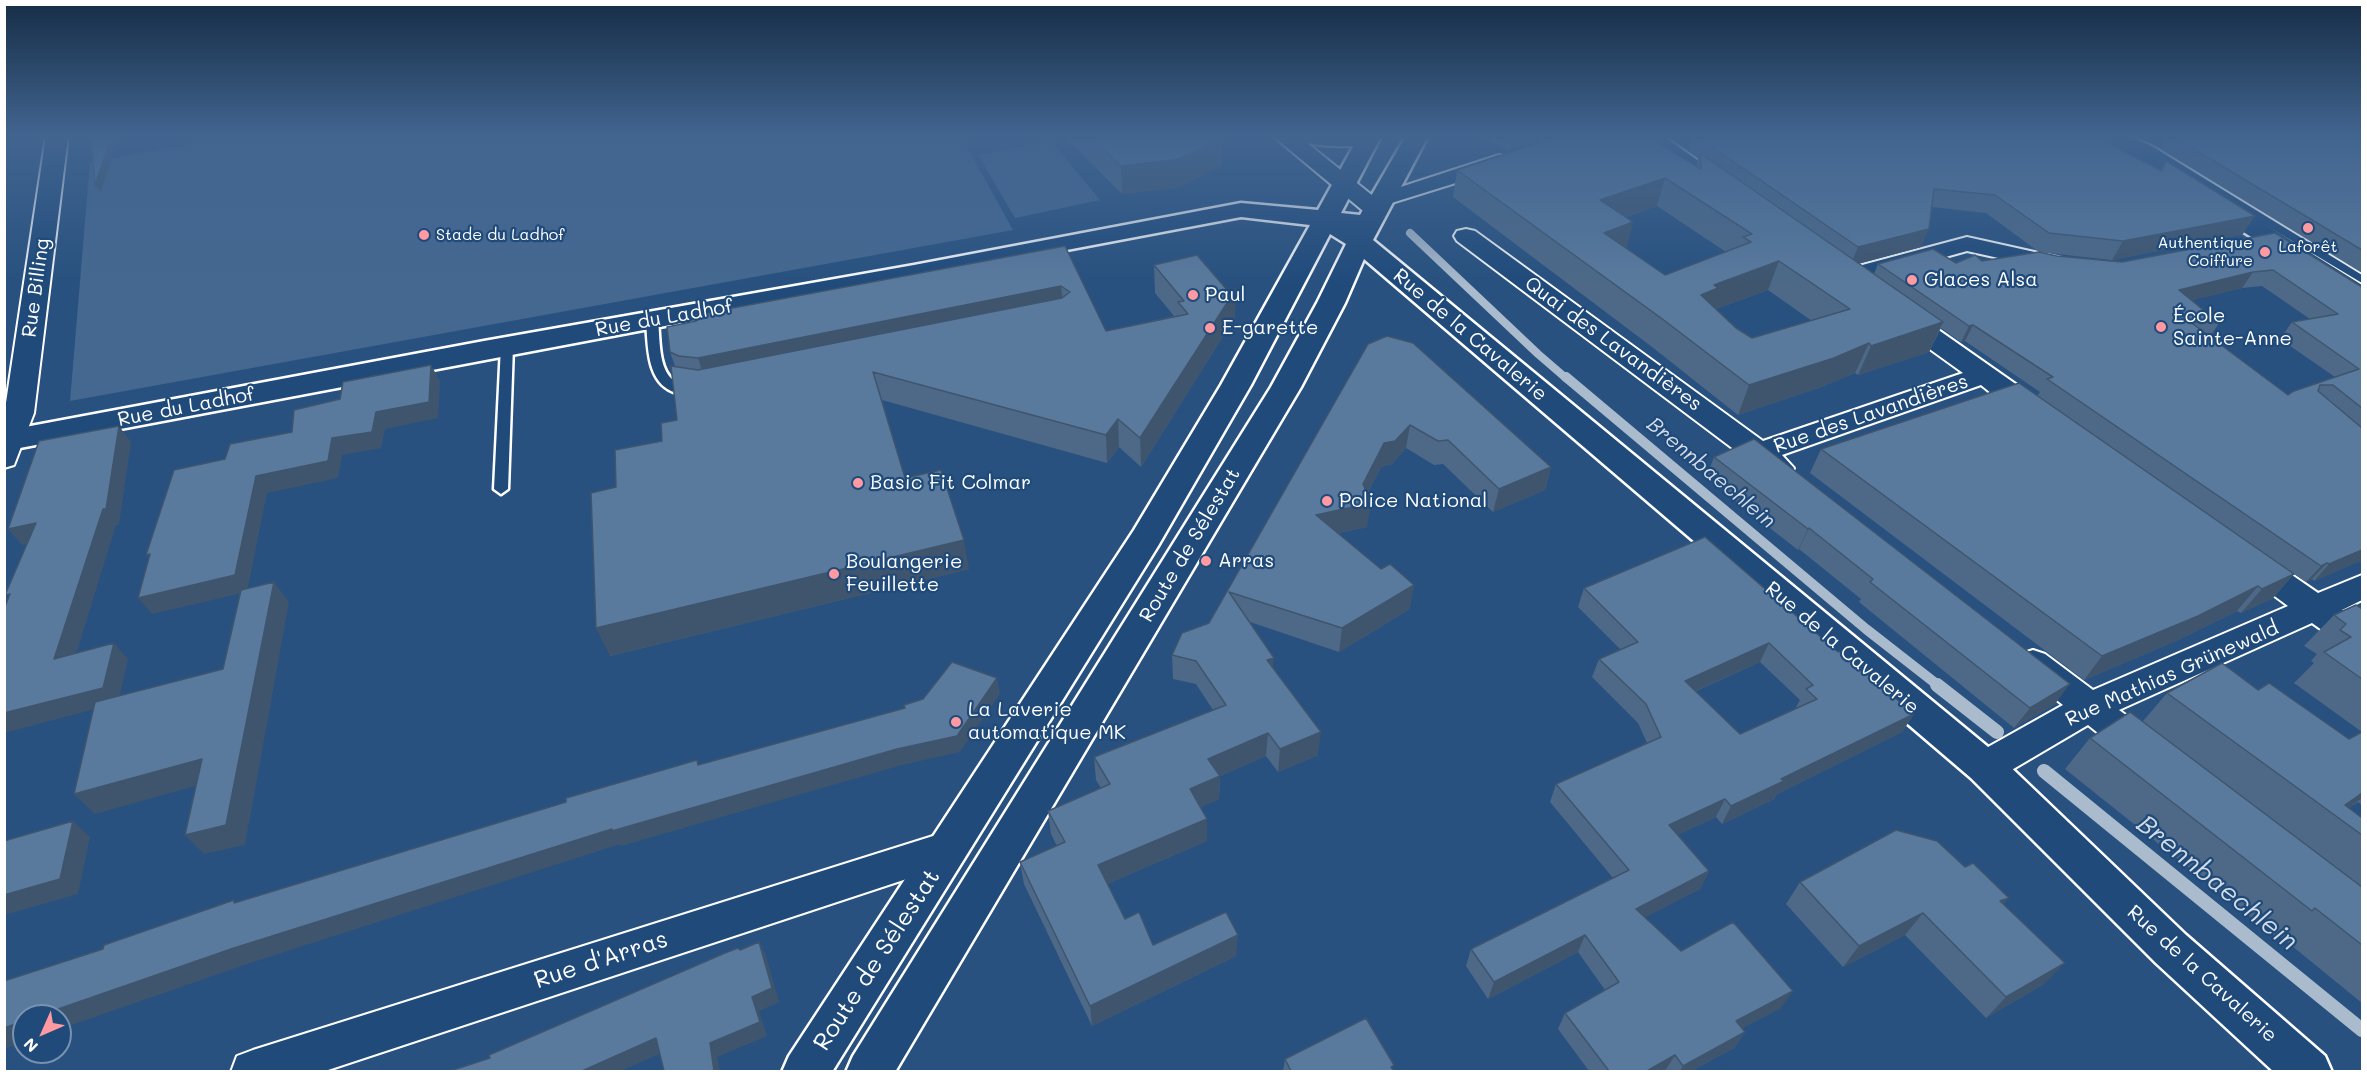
<!DOCTYPE html>
<meta charset="utf-8">
<style>
body{margin:0}
#map{position:relative;width:2367px;height:1076px;overflow:hidden;background:#28517f;font-family:Mali,sans-serif}
canvas{display:block}
.frame{position:absolute;inset:0;border:6px solid #fff;pointer-events:none}
.north{position:absolute;left:12px;top:1004px;width:60px;height:60px;box-sizing:border-box;background:#1f4a7a;border:2px solid #7992af;border-radius:50%;rotate:225deg;font-size:16px;font-weight:700;line-height:24px;text-align:center;color:#fff}
.north::after{content:'';display:block;margin:auto;width:21px;height:27px;background:#ff9aa2;clip-path:polygon(50% 0,100% 100%,50% 72%,0 100%)}
</style>
<div id="map">
<canvas width="2367" height="1076"></canvas>
<div class="frame"></div>
<div class="north">N</div>
</div>
<script>
const g = document.querySelector('canvas').getContext('2d');
g.lineJoin = 'round';
function fillPath(path, color) { g.fillStyle = color; g.fill(path, 'evenodd'); }
function strokePath(path, color, width, dash) { g.strokeStyle = color; g.lineWidth = width; g.lineCap = dash ? 'butt' : 'round'; g.setLineDash(dash || []); g.stroke(path); }
function write(font, color, halo, rows, align = 'center') {
  g.font = font + ' Mali,sans-serif'; g.lineWidth = 4.5; g.setLineDash([]); g.textBaseline = 'middle'; g.strokeStyle = halo; g.fillStyle = color; for (const [text, x, y, turn = 0] of rows) {
    g.save(); g.translate(x, y); g.rotate((+turn || 0) * Math.PI / 180); g.textAlign = isNaN(turn) ? turn : align; if (halo) g.strokeText(text, 0, 0); g.fillText(text, 0, 0); g.restore();
  }
}
const green = new Path2D(`
 M232 136H961L1013 230 70 401 90 162Z
 M1051 141 1100 200 1015 218 978 155Z`);
const streamFar2 = new Path2D(`
 M1410 233 1538 354 1567 379`);
const streamFar1 = new Path2D(`
 M1566 377 1866 629 1939 686`);
const stream = new Path2D(`
 M1937 685 1997 732
 M2044 771 2362 1030`);
const service = new Path2D(`
 M2117 136H2129L2153 147 2362 275V283Z
 M652 316 658 320C660 338 658 368 673 380 679 386 688 386 696 388L698 391 696 394C690 396 683 394 677 393 646 385 648 345 646 320Z
 M507 342 513 346 508 489 501 494 494 489 501 346Z`);
const minor = new Path2D(`
 M46 136H68L34 413 14 465 4 468V416Z
 M1273 136H1377L1379 138 1376 143C1352 148 1330 147 1307 143L1373 196 1499 155 1507 157 1510 162 1507 167 1385 205 1388 210 1384 215 1376 217 1368 215Z
 M1638 136H1663L1707 167 1710 172 1707 177 1699 179 1691 177Z
 M1466 229 1475 231 1763 441 1963 373 1892 322 1888 316 1892 310 1901 308 1910 310 2047 406 2051 412 2047 418C2023 425 1999 399 1981 385L1782 455 1794 468 1790 475 1779 478 1768 475 1457 241 1454 236 1457 231Z
 M1967 237 2066 259 2069 264 2066 269 2057 271 1967 251 1845 285 1836 282 1832 277 1836 272Z
 M2249 549 2260 553 2318 593 2362 575V600L2342 610 2362 624V654L2350 650 2312 623 2119 710 2159 739 2164 750 2159 761 2146 765 2133 761 2088 725 1998 778 1985 782 1972 778 1966 767 1972 756 2063 705 2021 672 2016 663 2021 654 2033 650 2045 654 2093 690 2288 606 2238 569 2233 561 2238 553Z
 M949 831 963 836 969 848 963 860 949 865 322 1072H231L237 1056 253 1050Z`);
const tertiary = new Path2D(`
 M2098 136H2124L2362 285V304L2353 302 2101 141Z`);
const secondary = new Path2D(`
 M1359 136H1381L1341 213 1360 215 1406 136H1428L1373 240 1999 756 2186 935 2325 1056 2332 1072H2274L2156 963 1971 778 1364 259 1345 303 1301 387 895 1072H846L853 1056 1271 387 1317 303 1346 244 1330 234 1251 385 1158 546 832 1072H782L789 1056 1134 530 1221 385 1310 225 1241 217 4 451V431L484 341 914 265 1241 203 1318 210Z`);
const wall = new Path2D(`
 M1064 136H1218L1221 166 1179 187 1122 194Z
 M1477 136H1646L1696 166 1698 158 1690 152 1689 143 1692 136H2089L2160 170 2166 161 2243 234 2112 260 2039 252 1986 213 1932 207 1921 247 1859 263 1874 274 1878 264 1956 263 1982 261 2057 256 2122 262 2275 233 2362 287V560L2314 581 2312 579 2306 582 2294 574 2273 598 2241 613 2237 611 2178 640 2084 680 1810 473 1821 449 2037 396 2040 392 1965 341 1961 342 1941 328 1929 352 1858 375 1855 373 1821 387 1738 415 1652 347 1453 197 1457 170 1538 144V142L1509 150ZM1657 206 1726 252 1665 275 1626 248V217ZM2262 286 2310 319 2292 322 2280 339 2335 377 2288 395 2210 337 2219 323 2192 300 2242 288ZM1768 290 1812 321 1752 338 1736 328 1716 309Z
 M2166 136H2362V273L2162 150Z
 M1065 246 1106 331 1174 316 1155 293 1154 265 1235 317 1141 467 1119 447 1107 463 882 400 905 478 969 569 610 656 616 487 662 441 677 420 675 366 670 352Z
 M1368 344 1551 467 1545 490 1493 512 1443 464 1434 465 1406 448 1392 464 1381 467 1367 494V527L1338 533 1410 609 1339 652 1250 622 1318 755 1278 772 1266 756 1220 776 1219 799 1200 807 1207 841 1107 884 1125 919 1153 945 1236 956 1092 1026 1024 884 1020 862 1057 846 1051 834 1048 811 1101 788 1096 780 1094 757 1213 710 1196 684 1173 679 1172 655 1209 623Z
 M1714 457 2055 704 2014 728 1859 602 1861 599 1799 549 1798 550 1706 478Z
 M1584 588 1838 652 1914 714 1902 732 1777 794 1774 799 1722 824 1716 817 1677 835 1709 871 1700 889 1645 917 1681 951 1781 1008 1742 1028 1745 1032 1734 1048 1691 1071H1589L1558 1029 1565 1013 1605 990 1578 952 1488 999 1466 966 1471 949 1613 878 1550 802 1556 784 1647 743 1638 723 1592 677 1599 659 1620 649 1578 607ZM1760 662 1800 700 1796 707 1797 708 1740 734 1696 691Z
 M2362 609V805L2358 802 2349 808 2362 818V1003L2281 937 2278 939 2065 769 2090 738 2143 721 2167 693 2258 690 2349 739 2362 732 2294 683 2314 663 2311 661 2317 654 2304 646 2334 615Z
 M1800 882 2004 904 2044 984 1986 1018 1905 935 1843 967 1786 904Z
 M1285 1059 1393 1070 1394 1071H1283Z`);
const shadedWall = new Path2D(`
 M112 136H119L101 192 95 185Z
 M1511 136H1540L1538 142 1509 150Z
 M1221 139V166L1179 187 1122 194 1121 166Z
 M1665 178 1657 206 1593 228 1600 200Z
 M2255 216 2243 234 2112 260 2123 241Z
 M1633 222 1626 251 1604 233Z
 M1929 229 1921 247 1850 266 1858 247Z
 M1779 261 1768 290 1710 311 1701 295 1714 285Z
 M2253 272 2242 288 2169 306 2179 290Z
 M1061 286 1064 314 707 386 698 358Z
 M1236 289 1235 317 1141 467 1140 438Z
 M1943 322 1929 352 1858 375 1871 346Z
 M1973 325 1965 341 1961 342 1969 326Z
 M1869 343 1855 373 1821 387 1738 415 1749 385Z
 M431 365 440 381 438 418 385 429 381 448 342 455 338 478 267 493 247 592 152 614 138 598 256 476 332 438 376 412Z
 M1118 419 1119 447 1107 463 1106 435Z
 M1410 425 1406 448 1392 464 1381 467 1361 505 1371 503 1367 527 1313 538 1316 515 1384 443Z
 M119 426 131 442 119 525H116L70 674 54 659Z
 M1551 467 1545 490 1493 512 1499 489Z
 M36 523 50 539 22 545 8 529Z
 M1809 528 1799 549 1798 550 1808 529Z
 M964 540 969 569 610 656 596 628Z
 M2362 550V560L2314 581 2329 564Z
 M2327 563 2312 579 2306 582 2321 566Z
 M2294 574 2273 598 2241 613 2262 589Z
 M274 582 289 602 245 845 204 854 185 835Z
 M1414 585 1410 609 1339 652 1342 628Z
 M2258 586 2237 611 2178 640 2084 680 2102 656Z
 M114 643 128 659 118 703 4 733V713Z
 M1769 643 1760 662 1677 699 1685 681Z
 M1274 658 1272 681 1267 660Z
 M997 678 1000 694 960 752 902 765 621 846 620 844 250 963 60 1029V1016H38Z
 M2070 684 2055 704 2014 728 2030 708Z
 M1914 714 1902 732 1777 794 1774 799 1722 824 1731 806 1781 779Z
 M1321 732 1318 755 1278 772 1280 749Z
 M1268 733 1266 756 1220 776 1219 799 1190 812V789L1208 759Z
 M202 759 220 779 95 814 74 794Z
 M2362 793V798L2337 817 2345 805Z
 M1725 799 1716 817 1660 843 1669 825Z
 M1207 819V841L1100 887 1098 865Z
 M73 821 90 837 78 894 4 915V895Z
 M1709 871 1700 889 1628 926 1636 909Z
 M2009 898 1990 920 2000 901Z
 M1923 913 1905 935 1843 967 1859 946Z
 M1238 935 1236 956 1092 1026 1090 1006Z
 M1585 935 1578 952 1488 999 1494 982Z
 M759 942 766 956 779 1002 759 1011 767 1036 717 1057 720 1071H714L710 1043 752 997Z
 M2065 963 2044 984 1986 1018 2006 997Z
 M1793 991 1781 1008 1726 1037 1736 1021Z
 M24 1021V1042L4 1049V1028Z
 M1745 1032 1734 1048 1691 1071H1680L1683 1066Z
 M656 1038 664 1052 621 1071H582Z
 M1675 1055 1665 1071H1647Z`);
const building = new Path2D(`
 M91 136H112L95 185Z
 M1090 136H1218L1221 139 1179 159 1121 166Z
 M1543 136H1646L1701 169 1700 153 1943 322 1871 346 1869 343 1834 358 1749 385 1661 318 1457 170 1552 139ZM1665 178 1752 234 1743 237 1751 242 1665 275 1604 233 1633 222 1600 200ZM1779 261 1850 309 1752 338 1736 328 1701 295 1718 288 1714 285Z
 M1696 136H2089L2097 138 2162 171 2166 161 2255 216 2123 241 2049 233 1995 195 1934 189 1929 229 1858 247Z
 M2172 136H2362V250Z
 M2275 233 2362 287V408L2333 385H2320L2318 391 2362 428V550L2329 564 2327 563 2321 566 2047 379 2053 377 1973 325 1969 326 1878 264 1933 249 1956 263 1975 255 1982 261 2039 252 2057 256 2122 262ZM2273 270 2338 314 2292 322 2359 369 2294 391 2288 395 2189 321 2219 323 2179 290 2253 272Z
 M1065 246 1106 331 1188 314 1178 302 1184 301 1154 265 1197 255 1228 291 1236 289 1140 438 1118 419 1106 435 873 372 905 478 941 470 964 540 596 628 591 493 616 487 615 450 662 441 661 423 677 420 671 366 698 370 1062 298 1070 292 1061 286 698 358 679 356 670 352 667 327 696 321 695 315Z
 M1387 336 1413 343 1551 467 1499 489 1448 440 1438 441 1410 425 1395 441 1384 443 1363 484 1371 503 1316 515 1381 569 1390 564 1414 585 1342 628 1229 592 1274 658 1267 660 1321 732 1280 749 1268 733 1208 759 1220 776 1190 789 1207 819 1098 865 1125 919 1139 912 1153 945 1226 912 1238 935 1090 1006 1020 862 1065 842 1048 811 1110 784 1094 757 1226 705 1196 661 1172 655 1182 633 1209 623 1368 344Z
 M431 365 429 402 376 412 372 432 332 438 328 461 256 476 235 575 138 598 150 554 146 555 174 470 225 459 230 444 292 432 294 410 340 399 343 382Z
 M2019 383 2294 574 2262 589 2258 586 2198 616 2102 656 1821 449Z
 M119 426 106 509H103L54 659 114 643 103 688 4 713V609L10 594 5 595 36 523 8 529 39 441Z
 M1754 439 2070 684 2030 708 1870 582 1873 579 1809 528 1808 529 1714 457Z
 M1705 537 1838 652 1840 651 1914 714 1781 779 1784 781 1731 806 1725 799 1669 825 1709 871 1636 909 1681 951 1733 922 1793 991 1736 1021 1745 1032 1683 1066 1675 1055 1647 1071H1609L1565 1013 1619 982 1585 935 1494 982 1471 949 1629 870 1556 784 1661 737 1646 704 1599 659 1638 642 1584 588ZM1769 643 1813 685 1806 689 1817 699 1740 734 1685 681Z
 M274 582 226 825 185 835 202 759 74 794 95 702 223 669 241 590Z
 M2356 605 2362 609V679L2324 652 2351 637 2340 630 2346 624 2334 615Z
 M952 662 997 678 957 736 897 749 612 831V829L234 948 38 1016H24V1021L4 1028V981L103 949 104 945 234 900V903L566 802V798L697 760 698 765 905 708 904 705 923 699Z
 M2222 663 2258 690 2269 683 2349 739 2362 732V793L2345 805 2362 818V835L2167 693Z
 M2130 712 2362 887V945L2315 908 2312 911 2090 738Z
 M73 821 60 879 4 895V841Z
 M1896 830 1937 841 1965 867 1973 863 2009 898 2000 901 2065 963 2006 997 1923 913 1859 946 1800 882Z
 M759 942 772 988 752 997 760 1022 710 1043 714 1071H664L656 1038 582 1071H450L490 1058 489 1055 725 953 738 948 740 950Z
 M1366 1018 1394 1065 1391 1067 1394 1071H1291L1285 1059Z`);
const markers = [
 [2308,228,6,"#ff9aa2"],
 [424,235,6,"#ff9aa2"],
 [2265,252,6,"#ff9aa2"],
 [1912,280,6,"#ff9aa2"],
 [1193,295,6,"#ff9aa2"],
 [2161,327,6,"#ff9aa2"],
 [1210,328,6,"#ff9aa2"],
 [858,483,6,"#ff9aa2"],
 [1327,501,6,"#ff9aa2"],
 [1206,561,6,"#ff9aa2"],
 [834,574,6,"#ff9aa2"],
 [956,722,6,"#ff9aa2"]
];
const farPoinames = [
 ["Stade du Ladhof",436,235],
 ["Authentique",2253,243,"right"],
 ["Coiffure",2253,261,"right"],
 ["Laforêt",2308,247,"center"]
];
const poiNames = [
 ["Glaces Alsa",1924,280],
 ["Paul",1205,295],
 ["École",2173,316],
 ["Sainte-Anne",2173,339],
 ["E-garette",1222,328],
 ["Basic Fit Colmar",870,483],
 ["Police National",1339,501],
 ["Arras",1218,561],
 ["Boulangerie",846,562],
 ["Feuillette",846,585],
 ["La Laverie",968,710],
 ["automatique MK",968,733]
];
const streetNames = [
 ["Rue Billing",36,288,-82],
 ["Rue du Ladhof",664,318,-10],
 ["Rue de la Cavalerie",1470,335,40],
 ["Quai des Lavandières",1613,344,36],
 ["Rue du Ladhof",186,407,-11],
 ["Rue des Lavandières",1871,414,-19],
 ["Route de Sélestat",1190,545,-59],
 ["Rue de la Cavalerie",1842,648,40],
 ["Rue Mathias Grünewald",2172,674,-24],
 ["Rue de la Cavalerie",2202,974,42]
];
const waterNames = [
 ["Brennbaechlein",1711,473,40]
];
const nearStreetnames = [
 ["Rue d'Arras",601,960,-18],
 ["Route de Sélestat",877,960,-57]
];
const nearWaternames = [
 ["Brennbaechlein",2217,883,39]
];
fillPath(green, '#446890');
strokePath(streamFar2, '#aabbcd', 8);
strokePath(streamFar1, '#aabbcd', 10);
strokePath(stream, '#aabbcd', 14);
strokePath(service, '#fff', 5);
strokePath(minor, '#fff', 4);
strokePath(tertiary, '#fff', 5);
strokePath(secondary, '#fff', 5);
fillPath(service, '#1f4a7a');
fillPath(minor, '#1f4a7a');
fillPath(tertiary, '#1f4a7a');
fillPath(secondary, '#1f4a7a');
fillPath(wall, '#4d6987');
fillPath(shadedWall, '#3f556e');
fillPath(building, '#5a7a9d');
strokePath(building, '#3f556e', 1.5);
const sky = g.createLinearGradient(0, 0, 0, 286);
sky.addColorStop(0, '#162d46');
sky.addColorStop(0.48, '#426590');
sky.addColorStop(1, '#42659000');
g.fillStyle = sky;
g.fillRect(0, 0, 2367, 286);
for (const [x, y, r, color] of markers) { const dot = new Path2D(); dot.arc(x, y, r, 0, 2 * Math.PI); g.fillStyle = color; g.fill(dot); strokePath(dot, '#1f4a7a', 2); }
write('16px', '#fff', '#1f4a7a', farPoinames, 'left');
write('20px', '#fff', '#1f4a7a', poiNames, 'left');
write('20px', '#fff', '#1f4a7a', streetNames);
write('italic 21px', '#d4dde6', '#1f4a7a', waterNames);
write('24px', '#fff', '#1f4a7a', nearStreetnames);
write('italic 26px', '#d4dde6', '#1f4a7a', nearWaternames);
</script>
